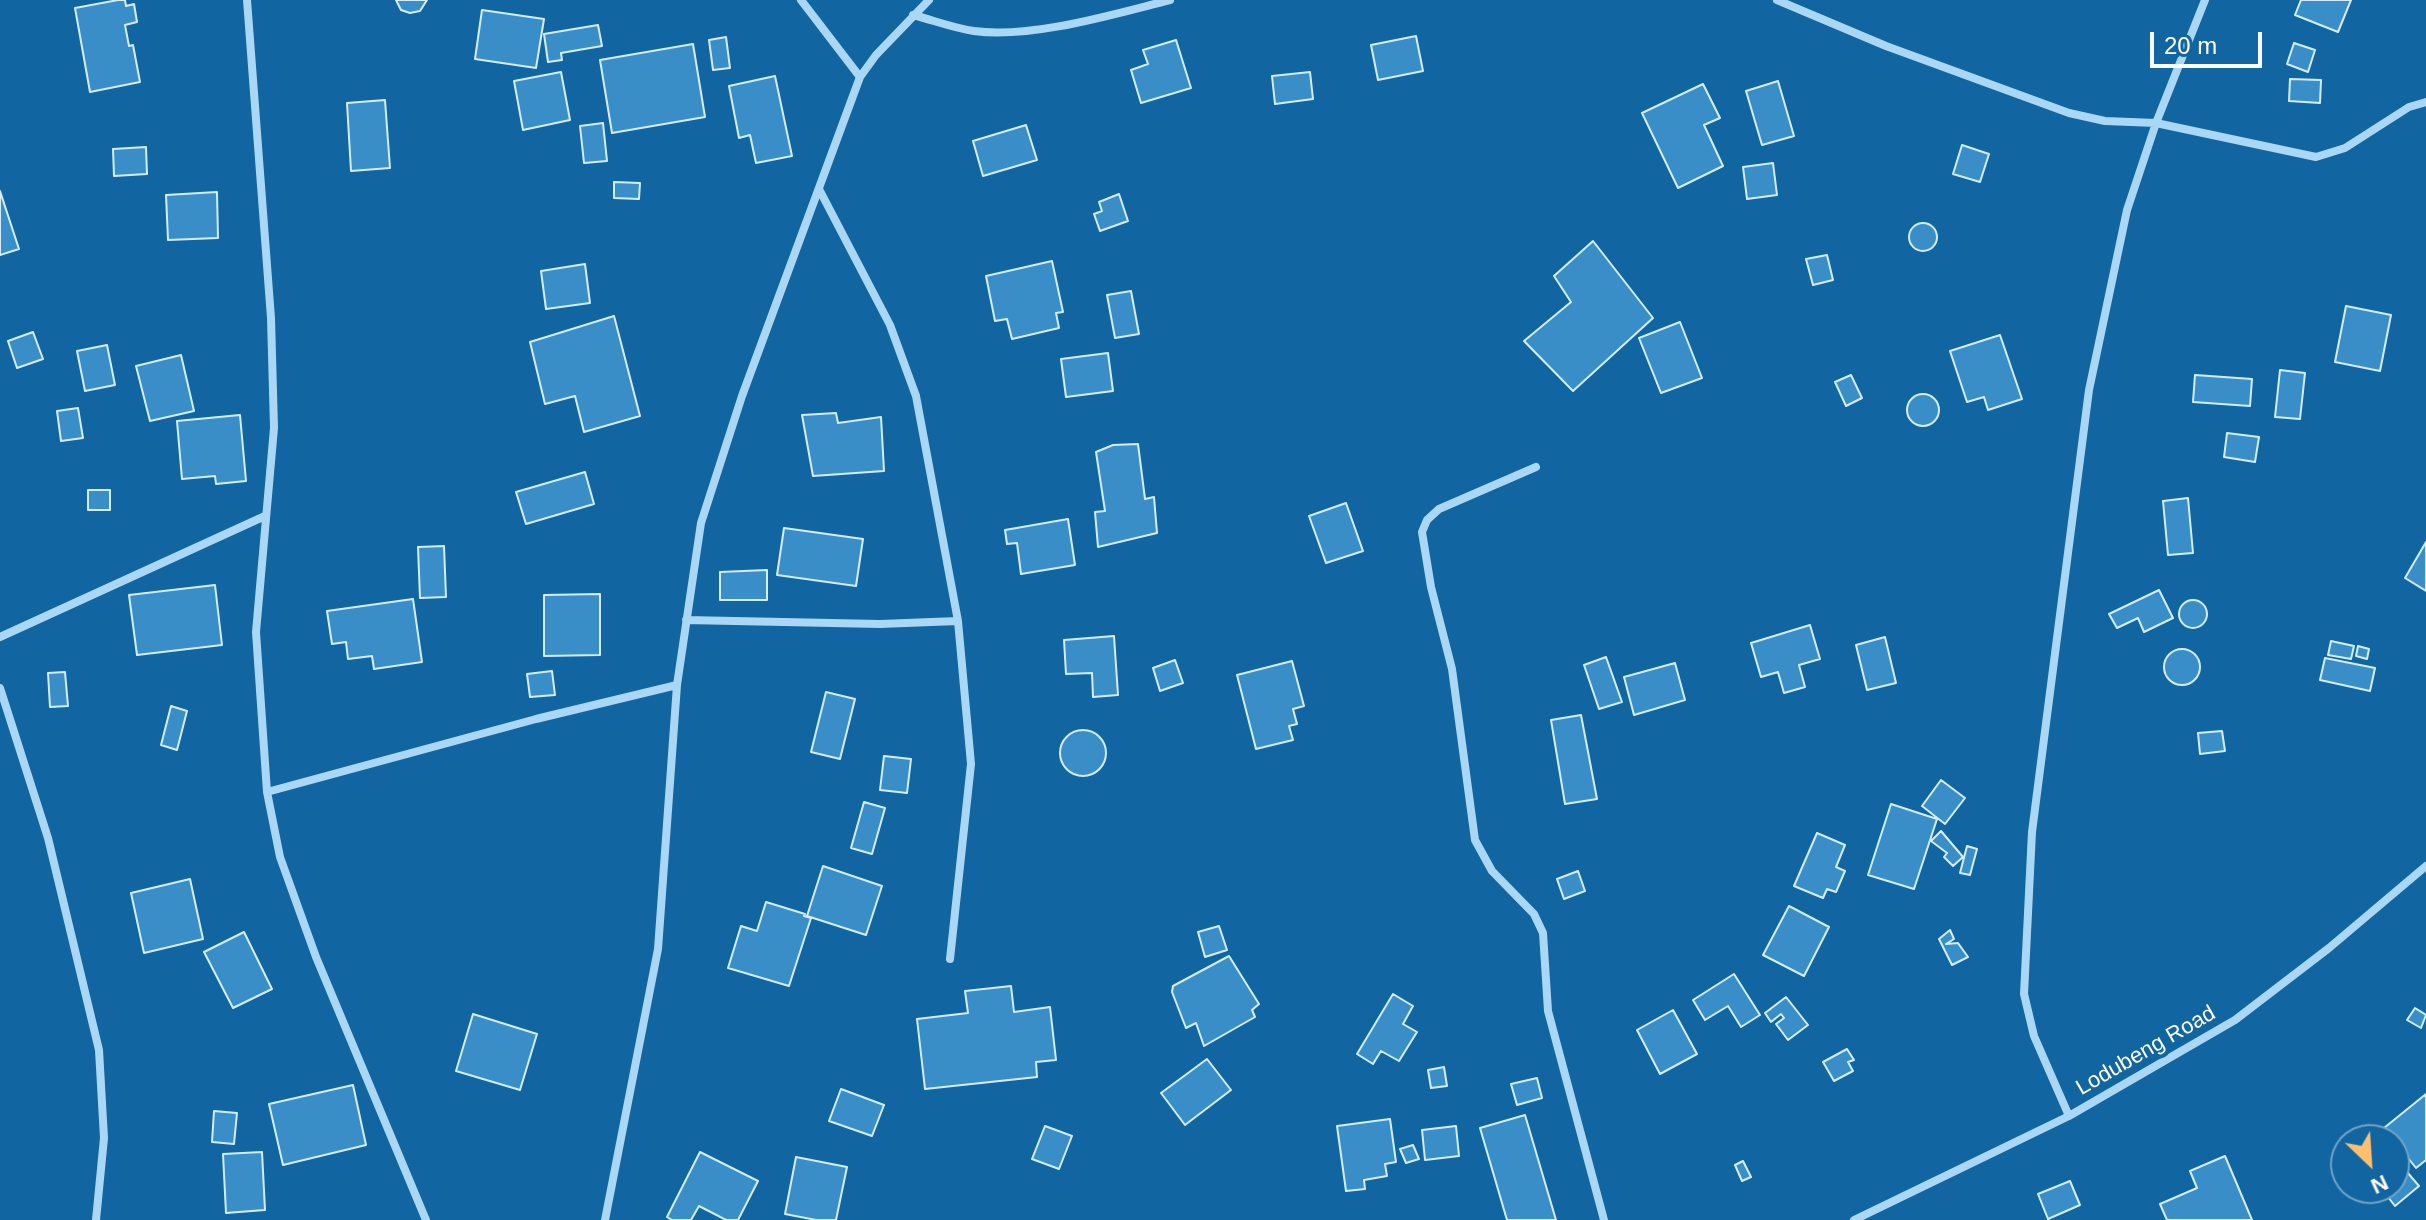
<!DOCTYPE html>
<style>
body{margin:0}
#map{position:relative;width:2426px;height:1220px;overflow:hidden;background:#1165a0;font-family:Helvetica,sans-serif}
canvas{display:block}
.north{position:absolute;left:2330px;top:1124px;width:80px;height:80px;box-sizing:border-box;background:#1165a0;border:2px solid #70a3c6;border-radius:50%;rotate:155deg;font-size:22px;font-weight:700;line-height:32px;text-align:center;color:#fff}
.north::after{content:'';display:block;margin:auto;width:28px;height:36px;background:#ffbf6e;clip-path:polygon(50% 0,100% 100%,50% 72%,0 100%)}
.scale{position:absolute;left:2150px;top:32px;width:112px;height:36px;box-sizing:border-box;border:4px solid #fff;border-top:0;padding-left:10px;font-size:24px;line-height:28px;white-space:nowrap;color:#fff;-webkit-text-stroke:6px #1165a0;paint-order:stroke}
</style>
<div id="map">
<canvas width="2426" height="1220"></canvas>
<div class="north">N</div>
<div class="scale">20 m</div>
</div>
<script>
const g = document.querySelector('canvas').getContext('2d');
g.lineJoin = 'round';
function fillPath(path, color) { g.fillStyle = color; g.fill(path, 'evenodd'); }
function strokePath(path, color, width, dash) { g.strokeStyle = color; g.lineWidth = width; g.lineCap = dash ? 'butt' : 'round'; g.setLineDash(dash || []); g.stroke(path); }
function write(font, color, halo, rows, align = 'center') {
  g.font = font + ' Helvetica,sans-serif'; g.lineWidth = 8; g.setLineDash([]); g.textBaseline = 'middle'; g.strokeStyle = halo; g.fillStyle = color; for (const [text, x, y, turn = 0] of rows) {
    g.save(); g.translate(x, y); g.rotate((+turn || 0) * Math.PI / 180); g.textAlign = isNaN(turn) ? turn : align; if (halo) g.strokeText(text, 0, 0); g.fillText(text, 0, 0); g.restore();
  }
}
const building = new Path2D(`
 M118 0H125L126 6 134 4 137 22 125 25 129 46 133 45 140 82 90 92 75 8Z
 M396 0H427L420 11 410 13 401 10Z
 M2301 0H2351L2338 32 2295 15Z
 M482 10 544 19 536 68 475 59Z
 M598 25 602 46 561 53 562 60 548 62 544 34Z
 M1416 36 1423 71 1378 80 1371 45Z
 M726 37 730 68 713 70 709 40Z
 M1176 40 1191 88 1141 103 1131 70 1148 64 1143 50Z
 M2294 43 2315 50 2308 72 2287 64Z
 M693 44 705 117 612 133 600 60Z
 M561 72 570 120 523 130 514 81Z
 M1310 72 1313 99 1275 104 1272 76Z
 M775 76 792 156 756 163 750 135 739 138 729 86Z
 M2290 79 2321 80 2320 103 2289 101Z
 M1778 81 1794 136 1762 145 1746 91Z
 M1703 84 1720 118 1704 125 1723 166 1678 188 1642 113Z
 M385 100 390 168 351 171 347 103Z
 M603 123 607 161 584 163 580 126Z
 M1026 125 1037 160 983 176 973 141Z
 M1962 145 1989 154 1980 182 1953 174Z
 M146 147 147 174 114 176 113 149Z
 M1773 163 1777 195 1747 199 1743 167Z
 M614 182 640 183 639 199 614 198Z
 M0 191 19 249 0 255Z
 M217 192 218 238 168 240 166 195Z
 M1119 194 1128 221 1100 231 1094 214 1102 211 1099 202Z
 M1909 237a14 14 0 1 1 28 0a14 14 0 1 1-28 0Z
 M1593 241 1653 318 1573 391 1524 341 1571 302 1554 276Z
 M1827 255 1833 280 1813 285 1806 259Z
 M1052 261 1063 312 1056 313 1059 328 1012 339 1007 319 995 321 986 276Z
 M585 264 590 303 546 309 541 271Z
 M1131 291 1139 334 1115 338 1107 295Z
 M2346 306 2391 315 2380 371 2335 362Z
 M614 316 640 416 584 432 575 396 545 404 530 342Z
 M1680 322 1702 378 1661 393 1639 338Z
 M33 332 43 359 17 368 8 341Z
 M2000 335 2022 399 1988 410 1984 397 1967 402 1950 351Z
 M107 345 115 385 85 391 77 351Z
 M1108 353 1113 391 1066 397 1061 359Z
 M181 355 194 411 150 421 136 366Z
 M2280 370 2305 373 2300 419 2275 417Z
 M1851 375 1862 398 1846 406 1835 382Z
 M2195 375 2252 379 2250 406 2193 402Z
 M1907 410a16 16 0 1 1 32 0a16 16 0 1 1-32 0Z
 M78 408 83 438 61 441 57 411Z
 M836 413 838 423 881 417 884 471 813 476 802 415Z
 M240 415 246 481 216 484 215 476 182 479 177 421Z
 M2227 433 2259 437 2255 462 2224 457Z
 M1138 444 1145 499 1154 497 1157 533 1098 547 1095 512 1105 511 1096 452 1113 445Z
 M585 472 594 504 526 524 516 492Z
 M88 490H110V510H88Z
 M2188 498 2193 553 2168 555 2163 501Z
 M1346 503 1363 551 1326 563 1309 516Z
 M1068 519 1075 565 1021 574 1017 543 1007 544 1005 530Z
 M784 528 863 539 856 586 777 575Z
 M2426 542V591L2405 578Z
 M444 546 446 597 420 598 418 547Z
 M767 570V600H720V572Z
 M215 585 222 645 137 655 129 595Z
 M2159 590 2173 618 2144 632 2138 618 2117 628 2109 614Z
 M600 594V655L544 656V595Z
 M413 599 422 662 374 669 372 656 348 659 346 642 332 644 327 611Z
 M2179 614a14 14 0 1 1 28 0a14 14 0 1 1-28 0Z
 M1810 625 1820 659 1799 665 1805 687 1784 693 1778 672 1761 677 1751 643Z
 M1114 636 1118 695 1093 697 1092 673 1066 674 1064 640Z
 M1885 637 1896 683 1867 690 1856 645Z
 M2331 641 2354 646 2351 659 2328 655Z
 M2358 646 2369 649 2367 659 2356 656Z
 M2164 667a18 18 0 1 1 36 0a18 18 0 1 1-36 0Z
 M1606 657 1622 702 1599 709 1584 665Z
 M2325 658 2375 668 2370 691 2320 680Z
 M1175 660 1183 683 1160 691 1153 668Z
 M1292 661 1304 706 1293 709 1297 724 1289 726 1293 740 1256 749 1237 675Z
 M1675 663 1685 700 1634 715 1624 677Z
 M552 671 555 695 530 697 527 674Z
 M65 672 68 706 50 707 48 673Z
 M826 692 855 699 840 759 811 752Z
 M171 706 187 711 177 750 161 745Z
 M1581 715 1597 799 1565 804 1551 720Z
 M1060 753a23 23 0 1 1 46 0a23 23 0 1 1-46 0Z
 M2222 731 2225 751 2200 754 2198 733Z
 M884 756 911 759 907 793 880 790Z
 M1941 780 1965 798 1945 824 1922 806Z
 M864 802 885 808 872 854 851 848Z
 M1891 804 1937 819 1914 889 1868 875Z
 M1941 831 1963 857 1953 866 1944 857 1947 853 1931 841Z
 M1817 833 1845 845 1836 867 1845 871 1836 892 1827 889 1823 898 1794 886Z
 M1967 846 1977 849 1970 875 1960 873Z
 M823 866 882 886 866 935 807 916Z
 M1578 871 1585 891 1564 899 1557 879Z
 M190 879 203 939 144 953 131 893Z
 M766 902 805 914 804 916 811 918 789 986 728 968 741 926 757 931Z
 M1789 906 1829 927 1804 976 1763 955Z
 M1219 926 1227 950 1205 957 1198 932Z
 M1950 930 1954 939 1946 944 1958 943 1968 957 1952 965 1939 939Z
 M244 932 272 989 233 1008 204 952Z
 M1229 956 1259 1004 1252 1010 1255 1017 1204 1046 1196 1023 1186 1028 1172 992 1173 986Z
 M1734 974 1760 1015 1741 1027 1728 1006 1705 1020 1693 1000Z
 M1011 986 1014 1012 1050 1007 1056 1060 1036 1062 1037 1077 925 1089 917 1019 968 1013 965 991Z
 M1393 994 1413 1006 1403 1024 1417 1032 1399 1061 1381 1051 1373 1064 1357 1054Z
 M1786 997 1808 1025 1788 1040 1776 1024 1784 1018 1781 1014 1771 1022 1765 1013Z
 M2415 1008 2426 1015 2421 1028 2407 1020Z
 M1673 1010 1697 1054 1660 1074 1637 1030Z
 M473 1014 537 1034 520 1090 456 1071Z
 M1847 1049 1854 1060 1848 1062 1853 1071 1834 1081 1823 1062Z
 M1207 1059 1231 1090 1185 1125 1161 1093Z
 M1444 1067 1447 1086 1431 1088 1428 1070Z
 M1537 1078 1542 1098 1517 1105 1511 1084Z
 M353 1085 366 1145 283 1165 269 1104Z
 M841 1089 884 1105 872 1136 829 1121Z
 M2426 1094V1160L2416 1168 2384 1128Z
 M214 1111 237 1113 234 1144 212 1142Z
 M1525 1115 1556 1220H1507L1480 1128Z
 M1390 1119 1396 1162 1385 1164 1387 1176 1364 1180 1365 1189 1346 1191 1337 1126Z
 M1045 1126 1072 1136 1059 1169 1032 1159Z
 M1456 1126 1459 1156 1425 1160 1422 1130Z
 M1413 1145 1419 1159 1406 1163 1400 1149Z
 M262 1152 265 1210 226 1213 223 1154Z
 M700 1152 758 1181 738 1220H726L699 1206 691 1220H672L667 1217Z
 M2225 1156 2252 1220H2167L2160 1204 2197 1188 2190 1171Z
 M796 1157 847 1167 836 1220H816L785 1214Z
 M1743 1161 1751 1177 1742 1181 1735 1165Z
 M2407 1172 2419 1186 2395 1206 2384 1192 2394 1188V1183Z
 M2070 1181 2080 1205 2048 1219 2038 1194Z`);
const minor = new Path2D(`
 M247 0 271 318 274 428 256 632 267 792 280 857 316 957 426 1220
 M801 0 860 77
 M1777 0 1886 46 2069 113 2105 121 2156 123 2316 157 2345 148 2409 107 2426 102
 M913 15C933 20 953 28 974 31 1031 39 1114 14 1170 0
 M819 189 890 325 916 396 958 621 971 764 950 959
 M1536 467 1439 509 1427 520 1422 532 1431 587 1452 669 1475 840 1492 871 1534 914 1543 933 1548 1011 1604 1220
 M686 620 880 624 958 621
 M0 637 265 516
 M0 688 48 838 99 1050 104 1138 96 1220
 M267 792 536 719 677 685
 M2069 1116 2034 1036 2024 994 2032 832 2089 390 2127 210 2156 123 2205 0
 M605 1220 658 949 677 685 701 523 742 396 860 77 876 55 929 0
 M1854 1220 2069 1116 2235 1020 2329 948 2426 866`);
const streetNames = [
 ["Lodubeng Road",2146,1051,-30]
];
fillPath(building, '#3a8ec7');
strokePath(building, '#d3edfe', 2);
strokePath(minor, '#aad7f5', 8);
write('22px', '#fff', '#1165a0', streetNames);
</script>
